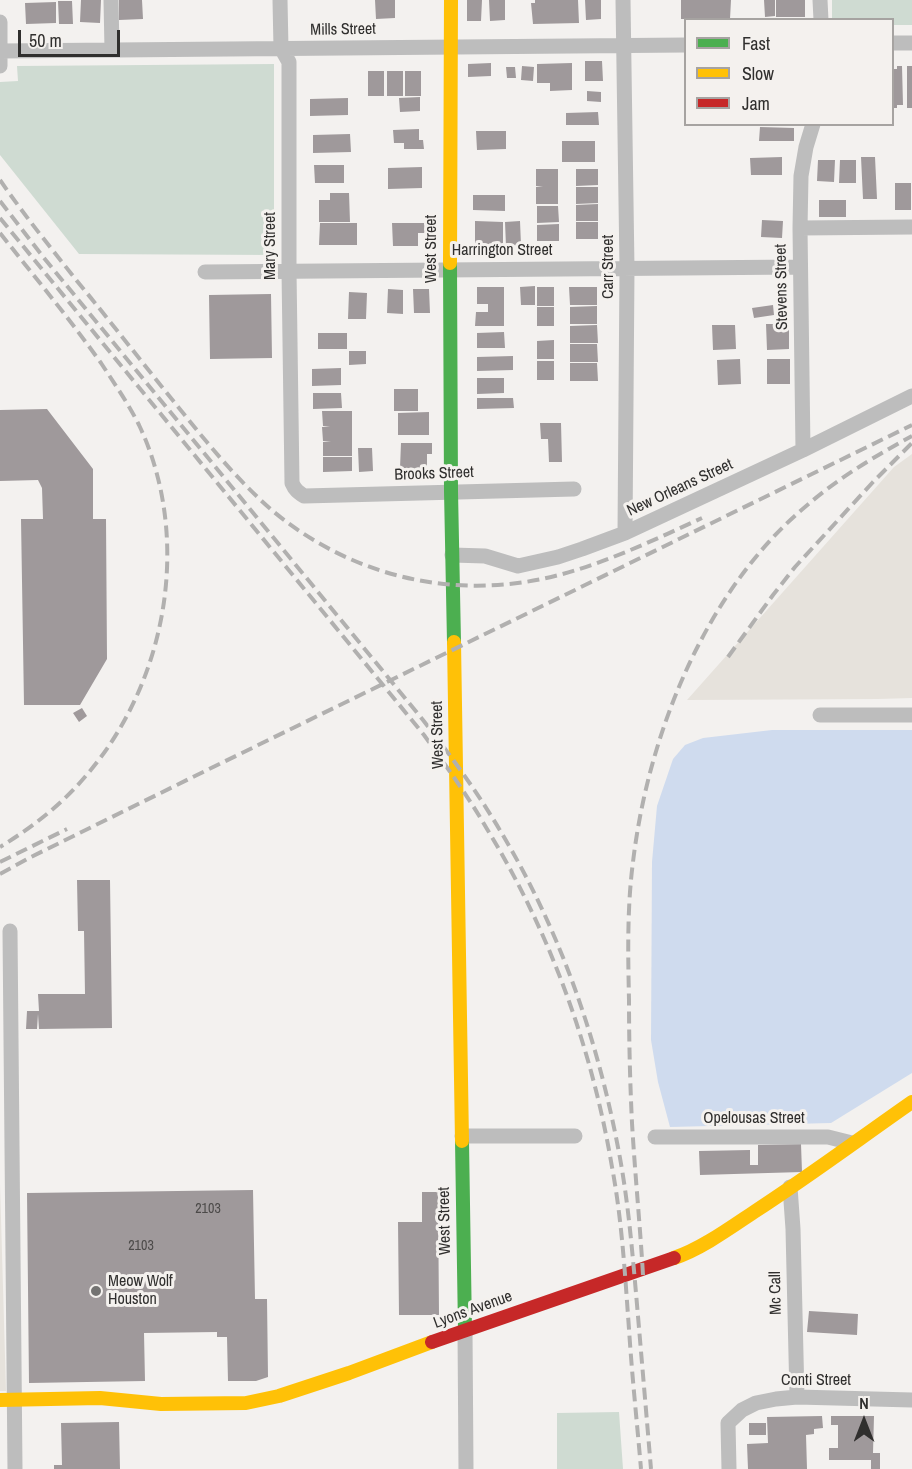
<!DOCTYPE html>
<style>
body{margin:0}
#map{position:relative;width:912px;height:1469px;overflow:hidden;background:#f3f1ef;font-family:"Archivo Narrow",sans-serif}
canvas{display:block}
.legend{position:absolute;left:684px;top:18px;width:210px;height:108px;box-sizing:border-box;background:#f4f1ee;border:2px solid #a6a3a1;margin:0;padding:8px 10px;list-style:none;font-size:18px;color:#302f2e}
.legend li{display:flex;align-items:center;gap:12px;height:30px}
.legend b{width:30px;border:2px solid #a6a3a1}
.north{position:absolute;left:834px;top:1391px;width:60px;height:60px;-webkit-text-stroke:4px #f4f1ee;paint-order:stroke;rotate:0deg;font-size:16px;font-weight:700;line-height:24px;text-align:center;color:#302f2e}
.north::after{content:'';display:block;margin:auto;width:21px;height:27px;background:#302f2e;clip-path:polygon(50% 0,100% 100%,50% 72%,0 100%)}
.scale{position:absolute;left:18px;top:30px;width:102px;height:27px;box-sizing:border-box;border:3px solid #302f2e;border-top:0;padding-left:8px;font-size:18px;line-height:21px;white-space:nowrap;color:#302f2e;-webkit-text-stroke:4px #f4f1ee;paint-order:stroke}
</style>
<div id="map">
<canvas width="912" height="1469"></canvas>
<ul class="legend">
<li><b style="height:8px;background:#4caf50"></b>Fast</li>
<li><b style="height:8px;background:#ffc107"></b>Slow</li>
<li><b style="height:8px;background:#c62828"></b>Jam</li>
</ul>
<div class="north">N</div>
<div class="scale">50 m</div>
</div>
<script>
const g = document.querySelector('canvas').getContext('2d');
g.lineJoin = 'round';
function fillPath(path, color) { g.fillStyle = color; g.fill(path, 'evenodd'); }
function strokePath(path, color, width, dash) { g.strokeStyle = color; g.lineWidth = width; g.lineCap = dash ? 'butt' : 'round'; g.setLineDash(dash || []); g.stroke(path); }
function write(font, color, halo, rows, align = 'center') {
  g.font = font + ' "Archivo Narrow",sans-serif'; g.lineWidth = 6; g.setLineDash([]); g.textBaseline = 'middle'; g.strokeStyle = halo; g.fillStyle = color; for (const [text, x, y, turn = 0] of rows) {
    g.save(); g.translate(x, y); g.rotate((+turn || 0) * Math.PI / 180); g.textAlign = isNaN(turn) ? turn : align; if (halo) g.strokeText(text, 0, 0); g.fillText(text, 0, 0); g.restore();
  }
}
const built = new Path2D(`
 M912 454V698L878 699 687 700 894 467Z
 M0 1184 6 1391H0Z`);
const green = new Path2D(`
 M832 0H912V25H893L892 20 832 19Z
 M274 64V255L79 254 0 155V82L18 81 17 66Z
 M619 1412 623 1469H557V1413Z`);
const water = new Path2D(`
 M772 730H912V1073L831 1123 670 1127 658 1082 651 1040 652 862 657 806 673 759 685 745 703 738Z`);
const building = new Path2D(`
 M81 0H101L100 23 80 22Z
 M119 0H142L143 19 119 20Z
 M375 0H395V18L376 19Z
 M467 0H482L481 21H467Z
 M489 0H505V20L490 21Z
 M535 0H578L579 23 533 24 531 3H535Z
 M585 0H601V19L586 20Z
 M681 0H731L730 19H681Z
 M764 0H775V16L765 17Z
 M776 0H805V17H776Z
 M58 1H72L73 24H59Z
 M56 2V23L26 24 25 3Z
 M585 61H602L603 81H585Z
 M491 63V76L468 77V64Z
 M572 63V90L550 91V83H537V64Z
 M522 66 534 67 533 81 521 80Z
 M897 66H902L903 105H897V108H892V69H897Z
 M907 66H912V108H907Z
 M506 67H515L516 78H507Z
 M368 71H384V96H368Z
 M387 71H403V96H387Z
 M405 71H421V96H405Z
 M587 91 601 92V102L587 101Z
 M420 97V111L400 112 399 98Z
 M348 98V115L310 116V99Z
 M598 112 599 125H566V113Z
 M760 127 794 128V141H759Z
 M419 129V140H423L424 149H404V143H394L393 130Z
 M476 131H506V149L477 150Z
 M350 134 351 152 313 153V135Z
 M562 141H595V162H562Z
 M782 157V175H751L750 158Z
 M861 157H875L877 199H863Z
 M818 160H835L834 182 817 181Z
 M840 160H856V183H839Z
 M314 165H344V183H315Z
 M422 167V188L388 189V168Z
 M536 169H558V204H536V187L543 186H536Z
 M576 169H598V185L576 186Z
 M895 183H911V210H895Z
 M576 187H598V203L576 204Z
 M330 193H349L350 222H319V200H330Z
 M473 195H505V211L473 210Z
 M819 200H846V217H819Z
 M598 204V221H576V205Z
 M537 206H558L559 222 537 223Z
 M762 220 783 221 782 238 761 237Z
 M475 221 503 222V246L475 245Z
 M520 221 521 245 506 246 505 222Z
 M576 222H598V239H576Z
 M320 223H357V245H319Z
 M392 223H424L425 233H418V246H393Z
 M559 224V241H537V225Z
 M535 286V305H521L520 287Z
 M477 287H504V326H475L476 312H488V304H477Z
 M537 287H554V306H537Z
 M569 287H597V305H570Z
 M388 289 403 290V314L387 313Z
 M413 289H429L430 313H414Z
 M349 292 367 293 366 319H348Z
 M271 294 272 358 210 359 209 295Z
 M773 305 774 315 754 318 752 308Z
 M597 306V324H570V307Z
 M537 307H554V326H537Z
 M766 324H789V349L767 350Z
 M597 325 598 343H570V326Z
 M712 325H735L736 349 713 350Z
 M504 332 505 348H477V333Z
 M318 333H347V349H318Z
 M554 340V359H537V341Z
 M570 344H597L598 362H570Z
 M349 351H366V364L349 365Z
 M513 356V370L477 371V357Z
 M740 359 741 384 718 385 717 360Z
 M767 359H790V384H767Z
 M537 361H554V380H537Z
 M570 363H597L598 381H570Z
 M341 368V385L312 386V369Z
 M477 378H504V393L477 394Z
 M394 389H418V411H394Z
 M313 393H341L342 408 313 409Z
 M477 398H513L514 408 477 409Z
 M47 409 93 469V519H106L107 659 80 705H24L21 519H43L42 488 38 480 0 481V410Z
 M322 411H352V456H323V442L331 441H323L322 427H330L323 426Z
 M429 412V435H398V413Z
 M540 423H561L562 462H549L548 439H541Z
 M401 443H432V454H427V469L400 468Z
 M358 448H372L373 471 359 472Z
 M323 457H352V471L323 472Z
 M82 708 87 716 79 722 73 713Z
 M77 880H110L112 1028 39 1029 38 1014 37 1029H26L27 1011H39L38 994H85L84 931H78Z
 M801 1144 802 1172 700 1175 699 1151 750 1150V1165H758V1145Z
 M253 1190 255 1299H267L268 1377 256 1381H228L227 1337H217V1332L144 1333 145 1381 29 1383 27 1193Z
 M422 1192H438L439 1315H399L398 1222H422Z
 M809 1311 858 1314 857 1335 807 1332Z
 M822 1416 823 1428 814 1429V1434L806 1435 807 1469H748L747 1444 768 1443 767 1417Z
 M831 1416H874L873 1453H880V1469H871V1460H829V1448H838V1425H831Z
 M119 1422 120 1469H54V1465H62L61 1423Z
 M749 1423H766V1435H749Z`);
const street = new Path2D(`
 M111 0 112 50
 M280 0 281 48 289 62V271L292 483C295 490 298 492 304 496L574 489
 M623 0 627 268 625 533
 M820 0 821 20
 M0 22V66
 M892 43H912
 M0 51 686 45
 M800 228 912 227
 M205 272 800 267
 M803 450 800 228 801 176 806 147 813 124
 M452 555 485 556 518 566 558 557 582 549 625 533 803 450 912 396
 M820 715H912
 M10 931 15 1469
 M462 1136H575
 M655 1137H828L852 1143
 M790 1187 793 1229 797 1397
 M465 1330 466 1469
 M729 1469 728 1423 742 1410 756 1403 776 1399 797 1397 912 1400`);
const fast = new Path2D(`
 M450 263 451 491 454 642
 M462 1141 465 1330`);
const slow = new Path2D(`
 M450 263 451 0
 M454 642 462 1141
 M674 1258C701 1249 730 1228 754 1212 808 1177 859 1139 912 1102
 M0 1400 100 1398 161 1404 246 1403 279 1396 349 1373 432 1342`);
const jam = new Path2D(`
 M432 1342 674 1258`);
const rail = new Path2D(`
 M0 180C24 215 51 248 77 281 106 316 134 352 162 387 197 430 232 476 274 512 353 577 455 601 555 576 606 563 654 540 702 518
 M0 201 44 258 423 720C451 756 478 793 501 832 561 932 599 1043 620 1158 628 1202 632 1248 636 1293 641 1351 646 1410 651 1469
 M0 218 424 735C446 766 468 796 487 829 550 932 592 1048 612 1167 622 1220 625 1275 629 1329 632 1376 637 1422 641 1469
 M0 233C34 276 69 318 101 363 114 383 128 403 139 425 193 539 167 684 84 778 60 806 31 828 0 847
 M728 657 773 595 795 567 873 482 912 443
 M0 862 67 829
 M0 874 31 857 197 775 912 425
 M643 1275C640 1224 635 1174 632 1123 630 1082 629 1041 629 1000 628 954 627 908 633 862 648 735 705 591 805 507 837 479 875 456 912 436`);
const markers = [
 [96,1291,6,"#747372"]
];
const numberNames = [
 ["2103",208,1209],
 ["2103",141,1246]
];
const streetNames = [
 ["Mills Street",343,30,-1],
 ["Mary Street",271,246,-90],
 ["West Street",432,249,-90],
 ["Harrington Street",502,251],
 ["Carr Street",609,267,-90],
 ["Stevens Street",782,287,-91],
 ["Brooks Street",434,474,-2],
 ["New Orleans Street",680,488,-25],
 ["West Street",438,735,-91],
 ["Opelousas Street",754,1119],
 ["West Street",445,1221,-91],
 ["Mc Call",776,1293,-91],
 ["Lyons Avenue",473,1310,-20],
 ["Conti Street",816,1381]
];
const poiNames = [
 ["Meow Wolf",108,1282],
 ["Houston",108,1300]
];
fillPath(built, '#e6e2dc');
fillPath(green, '#cfdbd2');
fillPath(water, '#cfdbee');
fillPath(building, '#9f999b');
strokePath(street, '#bdbdbd', 15);
strokePath(fast, '#4caf50', 14);
strokePath(slow, '#ffc107', 14);
strokePath(jam, '#c62828', 14);
strokePath(rail, '#b1b0af', 4, [12, 6]);
for (const [x, y, r, color] of markers) { const dot = new Path2D(); dot.arc(x, y, r, 0, 2 * Math.PI); g.fillStyle = color; g.fill(dot); strokePath(dot, '#f4f1ee', 2); }
write('14px', '#4c4a49', null, numberNames);
write('16px', '#302f2e', '#f4f1ee', streetNames);
write('16px', '#302f2e', '#f4f1ee', poiNames, 'left');
</script>
